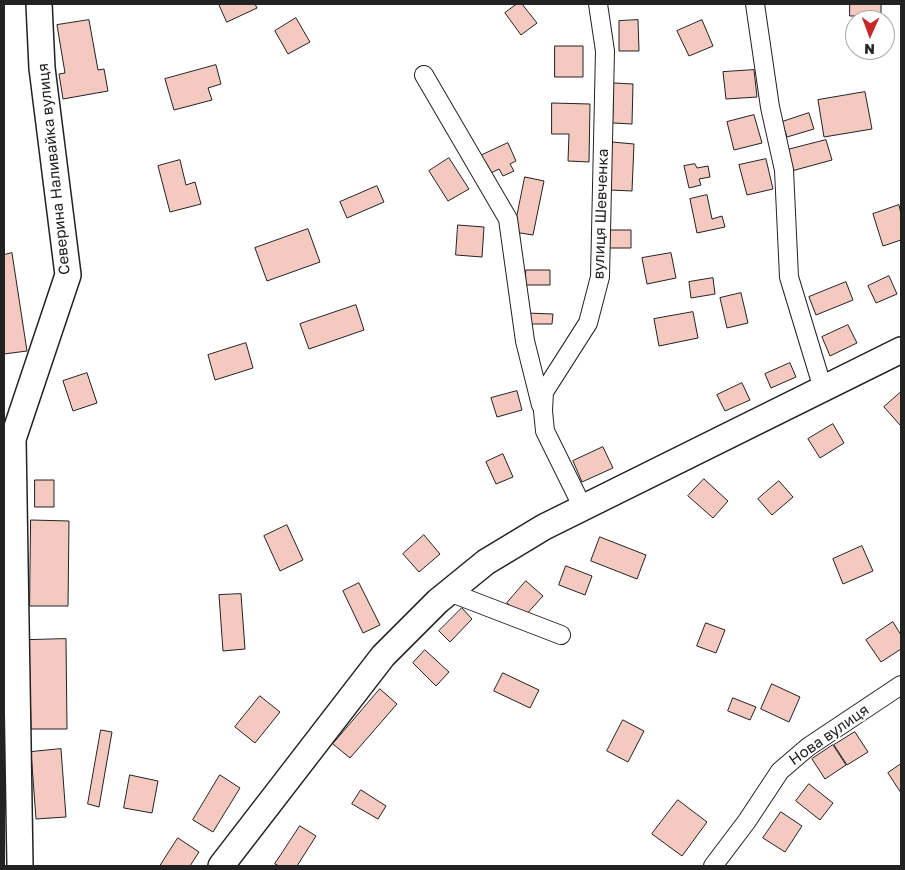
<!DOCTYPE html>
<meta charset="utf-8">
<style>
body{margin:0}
#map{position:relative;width:905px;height:870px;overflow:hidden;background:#fff;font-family:"Golos Text",sans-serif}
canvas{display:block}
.frame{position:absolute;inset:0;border:5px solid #222;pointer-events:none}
.north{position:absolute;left:845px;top:10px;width:50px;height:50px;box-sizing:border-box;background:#fff;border:1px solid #a7a7a7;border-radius:50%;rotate:182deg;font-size:14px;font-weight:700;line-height:20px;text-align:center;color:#222}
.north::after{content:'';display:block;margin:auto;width:18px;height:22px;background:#c62828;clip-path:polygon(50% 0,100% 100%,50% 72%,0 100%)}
</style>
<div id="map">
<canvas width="905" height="870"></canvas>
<div class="frame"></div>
<div class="north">N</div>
</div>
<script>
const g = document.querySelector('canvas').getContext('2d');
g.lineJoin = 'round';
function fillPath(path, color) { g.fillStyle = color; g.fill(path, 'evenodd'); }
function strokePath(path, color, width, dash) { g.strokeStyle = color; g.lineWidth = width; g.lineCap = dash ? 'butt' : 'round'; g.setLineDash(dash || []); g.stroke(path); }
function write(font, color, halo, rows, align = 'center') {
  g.font = font + ' "Golos Text",sans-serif'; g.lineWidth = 4; g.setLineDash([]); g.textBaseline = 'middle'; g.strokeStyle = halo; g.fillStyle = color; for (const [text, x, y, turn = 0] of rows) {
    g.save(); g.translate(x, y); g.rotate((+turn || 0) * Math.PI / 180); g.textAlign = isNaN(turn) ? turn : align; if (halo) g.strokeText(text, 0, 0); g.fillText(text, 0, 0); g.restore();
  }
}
const building = new Path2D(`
 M219 4H255L257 8 227 22Z
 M517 4H522L537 23 521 35 505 13Z
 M850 4H881V16H850Z
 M296 18 310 42 288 54 275 31Z
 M89 20 98 70 104 69 108 91 63 99 59 74 65 73 57 25Z
 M638 20 639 51H619V21Z
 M702 20 713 46 689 56 677 31Z
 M555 46H583V77H555Z
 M216 65 221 84 208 88 212 100 174 110 165 79Z
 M754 70 757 97 726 99 723 72Z
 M614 83 633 84 632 124 613 123Z
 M865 92 872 129 824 137 818 100Z
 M552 103 590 104 589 162 568 161 569 134H552Z
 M809 113 814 129 787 137 782 122Z
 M754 115 762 143 734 150 727 122Z
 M826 140 832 160 788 172 783 151Z
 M612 142 634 144 632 191 610 190Z
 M508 143 516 161 510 164 514 171 503 176 499 169 489 174 480 156Z
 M449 158 469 189 448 201 429 171Z
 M766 159 773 189 747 195 739 165Z
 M180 160 186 185 195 182 201 204 170 212 158 166Z
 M695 164 697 168 708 166 710 177 699 179 701 185 689 188 684 166Z
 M525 177 544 181 533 235 514 232Z
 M377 186 384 202 347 218 340 202Z
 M707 195 712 219 722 216 725 227 697 233 690 199Z
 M899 205 901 214V240L883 246 873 214Z
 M458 225 484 227 482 257 456 255Z
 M308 229 320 262 267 281 255 248Z
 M609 230H631V248H609Z
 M12 253 27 351 4 354V255Z
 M671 253 676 278 647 284 642 258Z
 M526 270H550V285H526Z
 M889 276 897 294 876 303 868 286Z
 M713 278 715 294 691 298 689 282Z
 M846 282 853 300 816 315 809 297Z
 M741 293 748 323 727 328 720 298Z
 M356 305 364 330 309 349 300 324Z
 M693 312 698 338 659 346 654 319Z
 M527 313 553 314 552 324H527Z
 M848 325 857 343 830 356 822 337Z
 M246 343 253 368 215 380 208 355Z
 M790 363 796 377 771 388 765 374Z
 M87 373 97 403 73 411 63 381Z
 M742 383 750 400 725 411 717 395Z
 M517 391 522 410 497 417 491 398Z
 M901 392V424L900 425 884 407Z
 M833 424 844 443 820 458 808 439Z
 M603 447 613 468 582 482 573 461Z
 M503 454 513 477 496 484 486 462Z
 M704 479 728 501 713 518 688 496Z
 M35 480H54V507H35Z
 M779 481 793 497 772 515 758 499Z
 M31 520 69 521 68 606H30Z
 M287 525 303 560 280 571 264 536Z
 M424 535 440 554 419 572 403 554Z
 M600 537 646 555 637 579 591 561Z
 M862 546 873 571 843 584 833 559Z
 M566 566 592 576 585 595 559 585Z
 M526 581 543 596 523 618 507 603Z
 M359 583 380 625 363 633 343 591Z
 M241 594 245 649 223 651 219 595Z
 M462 608 472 619 450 642 439 631Z
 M893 622 901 635V649L881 662 866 640Z
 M706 623 725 630 716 653 697 646Z
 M66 639 67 729H31L29 640Z
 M425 650 449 672 436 686 413 663Z
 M503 673 539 690 530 708 494 691Z
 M772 684 800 697 789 722 761 709Z
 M380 689 397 704 350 758 333 744Z
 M260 696 280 712 255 743 235 727Z
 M733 698 756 707 750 720 728 711Z
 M623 720 644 731 628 762 607 751Z
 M101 730 112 732 99 807 88 804Z
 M855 732 868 752 847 765 834 745Z
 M833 745 846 765 825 779 812 759Z
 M61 749 66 817 36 819 31 752Z
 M901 764V793L888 773Z
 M130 775 158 781 152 813 124 808Z
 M220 775 240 788 213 832 193 820Z
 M809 784 833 803 820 820 796 801Z
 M361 790 386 806 378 819 352 804Z
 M678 800 707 822 682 856 652 834Z
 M781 812 802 826 785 852 763 838Z
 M300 826 316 836 297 866H279L275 864Z
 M178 838 199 852 190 866H160Z`);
const minor = new Path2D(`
 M755 4 770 107 784 170 789 277 823 389
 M424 75 508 219 525 341 541 405
 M583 508 545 431 543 411 544 392 588 323 600 277 605 51 598 4
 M449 592 561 635
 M713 866 747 821 780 771 808 747 901 685`);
const secondary = new Path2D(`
 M20 866 13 439 68 275 42 68 39 4
 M221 866 383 656 438 601 486 562 544 527 901 350`);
const streetNames = [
 ["Северина Наливайка вулиця",54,169,-96],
 ["вулиця Шевченка",601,214,-88],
 ["Нова вулиця",829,735,-35]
];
fillPath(building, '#f3c9c0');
strokePath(building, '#222', 1);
strokePath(minor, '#222', 20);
strokePath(secondary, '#222', 28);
strokePath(minor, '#fff', 18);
strokePath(secondary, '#fff', 25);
write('15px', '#222', '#fff', streetNames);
</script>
